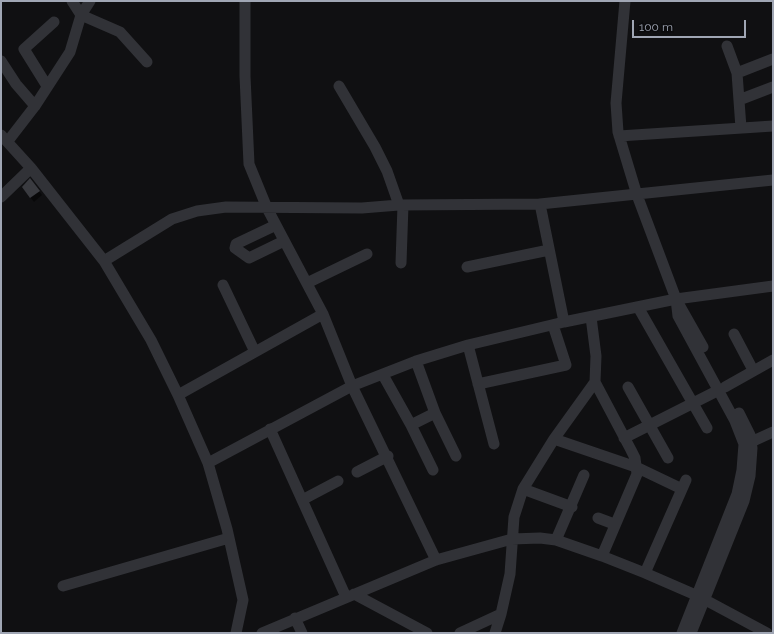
<!DOCTYPE html>
<style>
body{margin:0}
#map{position:relative;width:774px;height:634px;overflow:hidden;background:#101012;font-family:Raleway,sans-serif}
canvas{display:block}
.frame{position:absolute;inset:0;border:2px solid #a0a6b4;pointer-events:none}
.scale{position:absolute;left:632px;top:20px;width:114px;height:18px;box-sizing:border-box;border:2px solid #a0a6b4;border-top:0;padding-left:5px;font-size:12px;line-height:14px;white-space:nowrap;color:#a0a6b4;-webkit-text-stroke:3px #0b0b0d;paint-order:stroke}
</style>
<div id="map">
<canvas width="774" height="634"></canvas>
<div class="frame"></div>
<div class="scale">100 m</div>
</div>
<script>
const g = document.querySelector('canvas').getContext('2d');
g.lineJoin = 'round';
function fillPath(path, color) { g.fillStyle = color; g.fill(path, 'evenodd'); }
function strokePath(path, color, width, dash) { g.strokeStyle = color; g.lineWidth = width; g.lineCap = dash ? 'butt' : 'round'; g.setLineDash(dash || []); g.stroke(path); }
const shadow = new Path2D(`
 M25 191H39L42 195 34 202Z`);
const building = new Path2D(`
 M30 178 40 191 30 198 22 187Z`);
const minor = new Path2D(`
 M72 1 81 15 120 32 147 62
 M245 1V76L249 164 267 208 323 314 352 386 436 560
 M625 1 616 103 618 132 637 195 676 299 678 316 735 421 744 444 742 470 737 494 682 633
 M727 46 737 73 741 128
 M1 61 16 84 35 106
 M737 73 773 59
 M47 86 24 49 54 22
 M339 86 375 147 387 171 399 205
 M739 100 773 87
 M1 135 31 168 104 261 151 340 178 395 208 463 227 529 243 600 236 633
 M619 136 773 126
 M8 141 35 106 70 52 81 15 90 1
 M1 197 31 168
 M540 204 564 322
 M276 225 236 244 235 248 249 258 284 241
 M104 261 172 219 197 211 226 207 362 208 399 205 540 204 773 180
 M401 263 403 205
 M467 267 549 250
 M307 283 367 254
 M223 285 255 352
 M677 301 703 347
 M638 307 707 428
 M734 334 753 370
 M468 345 494 444
 M416 361 435 413 456 456
 M383 375 411 425 433 470
 M595 382 631 450 635 458 637 474 602 556
 M478 384 566 365 553 325
 M628 387 668 458
 M725 387 773 360
 M178 395 323 314
 M411 425 435 413
 M270 429 346 597
 M624 438 719 390
 M554 439 636 467 682 489
 M751 442 773 432
 M208 463 352 386 416 361 468 345 564 322 676 299 773 286
 M357 472 388 456
 M523 489 572 507
 M302 500 338 481
 M598 518 614 524
 M556 540 584 475
 M645 573 686 480
 M63 586 229 538
 M354 594 427 633
 M295 618 302 633
 M262 633 436 560 512 539 540 538 556 540 602 556 645 573 698 596 767 633
 M460 633 501 614
 M495 633 501 614 510 574 514 517 523 489 554 439 595 382 596 356 591 317
 M691 633 744 501 750 476 752 448 750 435 739 413`);
fillPath(shadow, '#0007');
fillPath(building, '#3a3b40');
strokePath(minor, '#313237', 11);
</script>
